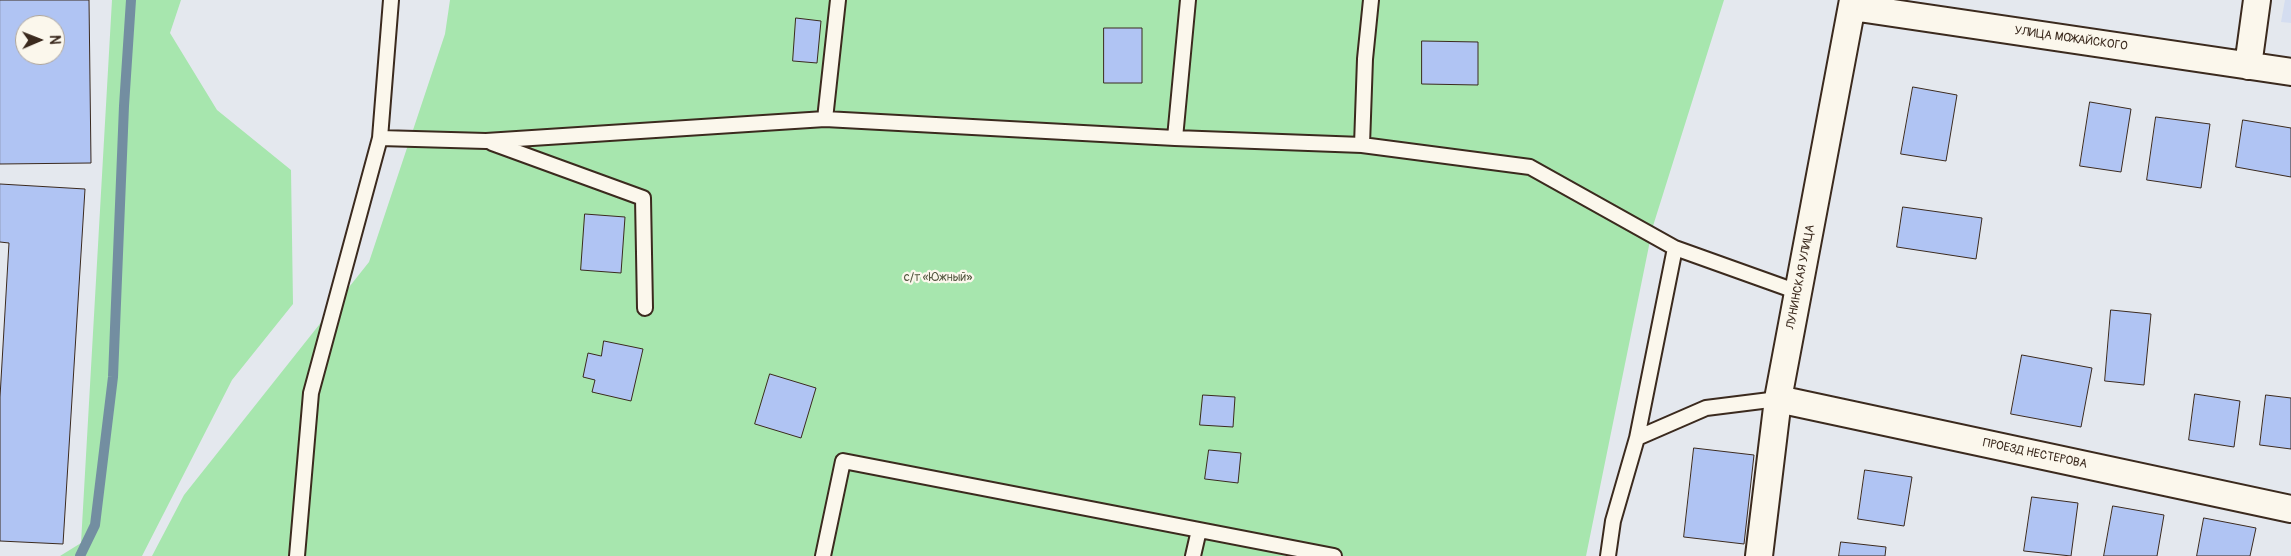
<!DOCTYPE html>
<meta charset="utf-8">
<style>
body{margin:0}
#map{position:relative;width:2291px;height:556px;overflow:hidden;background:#e4e8ee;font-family:Pangolin,sans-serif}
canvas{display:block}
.north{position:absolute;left:15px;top:15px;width:50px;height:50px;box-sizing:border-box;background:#fbf7ec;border:1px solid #aea59a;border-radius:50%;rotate:89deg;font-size:14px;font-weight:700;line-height:20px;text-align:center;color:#3b2a1e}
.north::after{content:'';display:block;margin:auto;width:18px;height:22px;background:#3b2a1e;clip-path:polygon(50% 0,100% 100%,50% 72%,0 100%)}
</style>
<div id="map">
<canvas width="2291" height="556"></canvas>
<div class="north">N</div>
</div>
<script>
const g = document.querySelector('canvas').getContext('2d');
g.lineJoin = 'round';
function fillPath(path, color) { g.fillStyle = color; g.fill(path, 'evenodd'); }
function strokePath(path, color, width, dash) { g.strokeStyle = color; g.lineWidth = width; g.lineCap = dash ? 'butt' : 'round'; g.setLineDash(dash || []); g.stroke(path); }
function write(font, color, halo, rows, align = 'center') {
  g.font = font + ' Pangolin,sans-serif'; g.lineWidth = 4.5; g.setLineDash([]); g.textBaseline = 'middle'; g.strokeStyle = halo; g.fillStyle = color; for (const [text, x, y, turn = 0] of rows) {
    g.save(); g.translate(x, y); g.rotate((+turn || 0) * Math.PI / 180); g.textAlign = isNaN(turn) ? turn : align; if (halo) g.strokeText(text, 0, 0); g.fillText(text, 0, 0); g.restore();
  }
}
const built = new Path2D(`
 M2285 0H2291V23L2281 22Z`);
const green = new Path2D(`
 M112 0H181L170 33 217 110 291 170 293 304 232 380 142 556H60L81 543Z
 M450 0H1724L1653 226 1586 556H152L184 495 369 262 445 34Z`);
const stream = new Path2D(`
 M80 556 95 525 113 377 124 106 131 0`);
const building = new Path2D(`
 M0 0H89L91 163 0 164ZM25 25H55V55H25Z
 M796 18 821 21 817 63 793 61Z
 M1104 28H1142V83H1104Z
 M1422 41 1478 42V85L1422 84Z
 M1913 87 1957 95 1946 161 1901 154Z
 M2090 102 2131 109 2121 172 2080 166Z
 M2156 117 2210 124 2201 188 2147 180Z
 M2243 120 2291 128V177L2236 167Z
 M0 184 85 189 63 544 0 541V397L9 243 0 242Z
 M1903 207 1982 218 1976 259 1897 247Z
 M585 214 625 217 621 273 581 270Z
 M2111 310 2151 314 2144 385 2105 381Z
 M604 341 643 349 631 401 592 392 595 380 583 377 588 353 601 356Z
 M2022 355 2092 368 2081 427 2011 414Z
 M770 374 816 388 801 438 755 424Z
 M2195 394 2240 401 2234 447 2189 440Z
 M1203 395 1235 397 1233 427 1200 425Z
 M2266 395 2291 398V449L2260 445Z
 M1694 448 1754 455 1744 544 1684 537Z
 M1209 450 1241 453 1238 483 1205 479Z
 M1865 470 1912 477 1904 526 1858 519Z
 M2032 497 2078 503 2071 556 2024 551Z
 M2113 506 2164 515 2157 556H2104Z
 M2204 518 2256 528 2250 556H2197Z
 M1841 542 1886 547 1885 556H1839Z`);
const lane = new Path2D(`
 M825 119 838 0
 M380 138 486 141 825 119 1175 138 1362 145 1530 167 1675 248 1798 292
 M1175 138 1188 0
 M492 143 643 198 645 308
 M1362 145 1365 59 1371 0
 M1637 438 1675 248
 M297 556 311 393 380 138 391 0
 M823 556 843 461 1334 556
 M1193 556 1199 530
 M1608 556 1613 521 1637 438 1706 408 1778 399`);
const street = new Path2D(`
 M1852 7 2291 72
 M2248 66 2257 0
 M1778 399 2291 509
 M1759 556 1778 399 1853 0`);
const streetNames = [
 ["УЛИЦА МОЖАЙСКОГО",2071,39,8],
 ["ЛУНИНСКАЯ УЛИЦА",1801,277,-79],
 ["ПРОЕЗД НЕСТЕРОВА",2035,454,12]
];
const parkNames = [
 ["с/т «Южный»",938,278]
];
fillPath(built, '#d4ddf0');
fillPath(green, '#a7e6ae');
strokePath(stream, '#738ea1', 10);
fillPath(building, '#b0c4f3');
strokePath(building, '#3b2a1e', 1);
strokePath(lane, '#3b2a1e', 18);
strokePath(street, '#3b2a1e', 30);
strokePath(lane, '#fbf7ec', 14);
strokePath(street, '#fbf7ec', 26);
write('12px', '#3b2a1e', '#fbf7ec', streetNames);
write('12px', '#565942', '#fbf7ec', parkNames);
</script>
